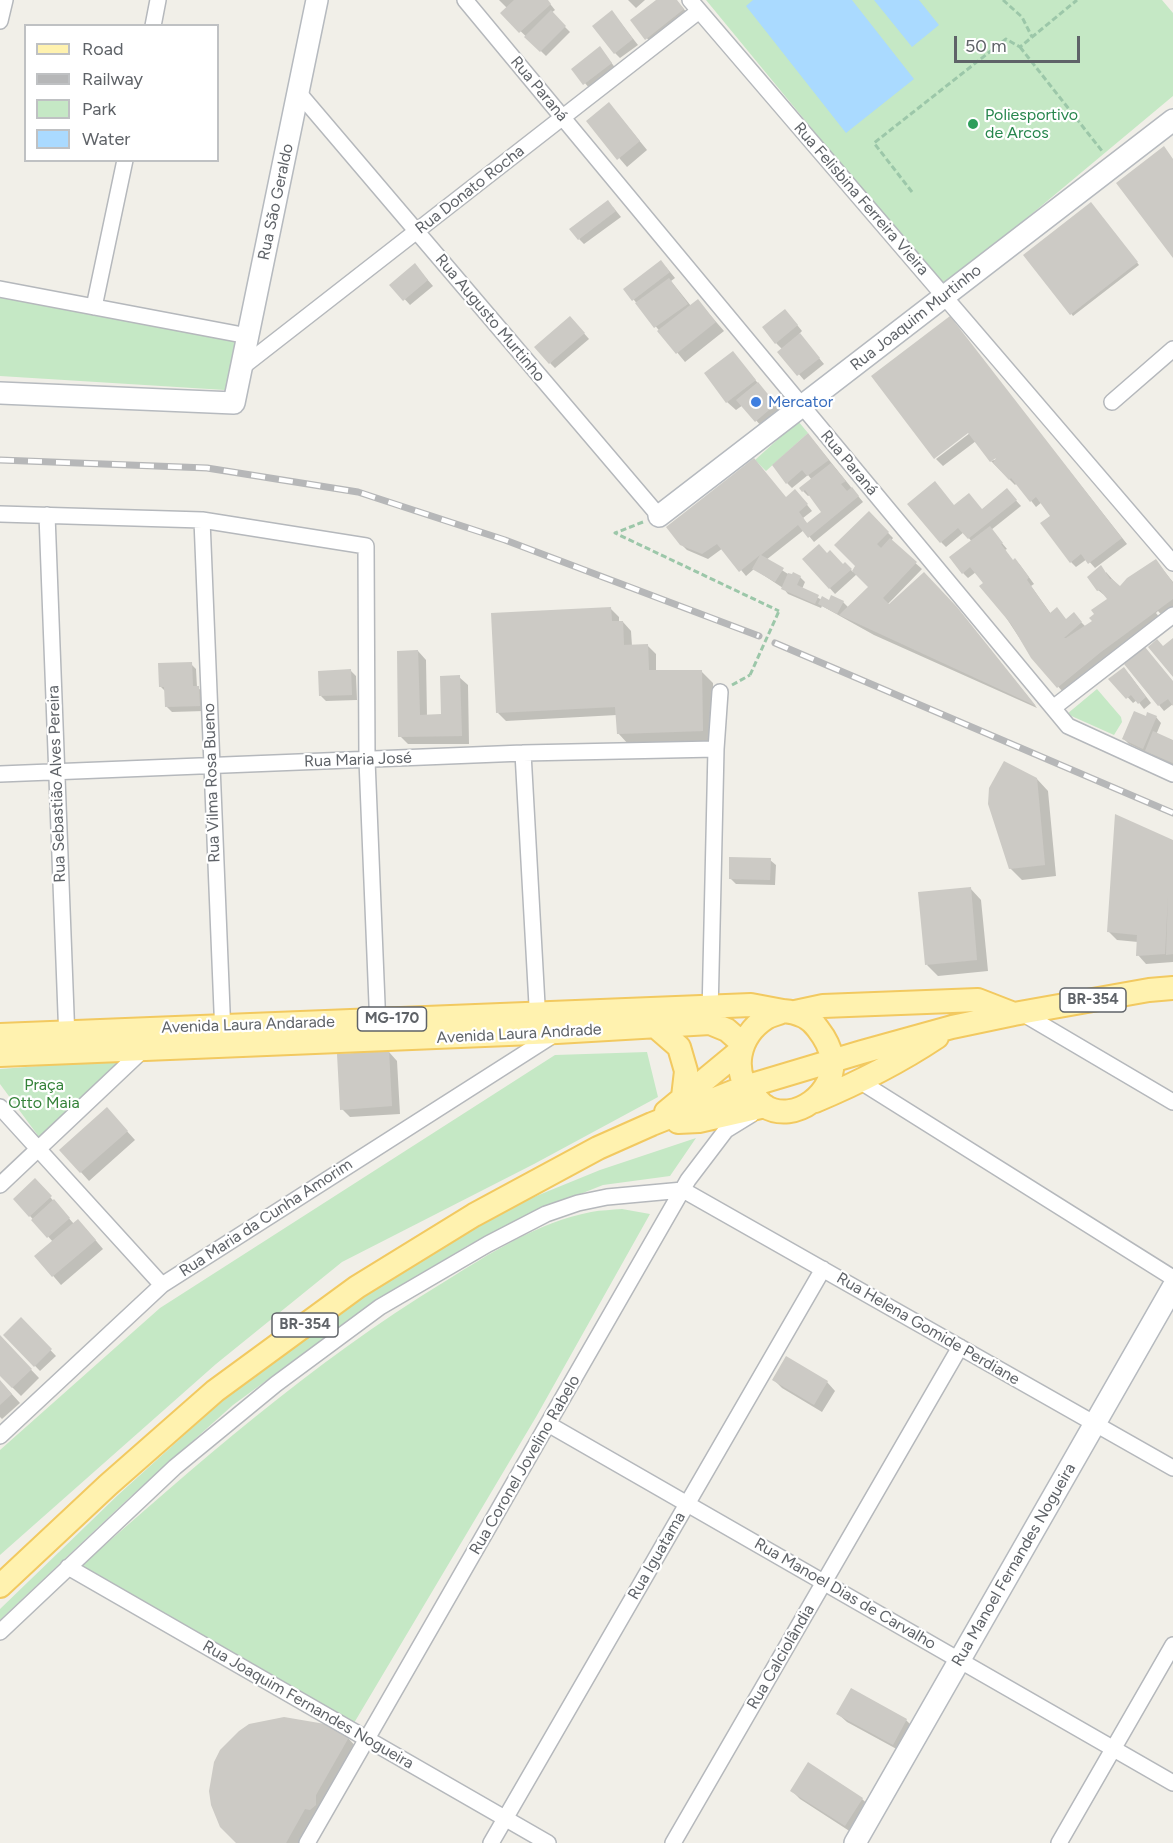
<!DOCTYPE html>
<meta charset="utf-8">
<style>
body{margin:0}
#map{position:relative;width:1173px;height:1843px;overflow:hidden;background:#f1efe8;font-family:Figtree,sans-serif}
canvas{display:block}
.legend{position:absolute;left:24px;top:24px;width:195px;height:138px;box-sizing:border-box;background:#fff;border:2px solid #bfc1c3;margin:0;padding:8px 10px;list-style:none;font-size:18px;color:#5f6368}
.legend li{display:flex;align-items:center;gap:12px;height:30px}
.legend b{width:30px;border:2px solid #bfc1c3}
.scale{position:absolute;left:954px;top:36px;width:126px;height:27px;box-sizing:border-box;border:3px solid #5f6368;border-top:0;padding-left:8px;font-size:18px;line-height:21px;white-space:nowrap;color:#5f6368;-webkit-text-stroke:4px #fff;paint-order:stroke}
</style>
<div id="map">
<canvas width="1173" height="1843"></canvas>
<ul class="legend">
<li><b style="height:8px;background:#fff2af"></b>Road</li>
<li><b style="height:8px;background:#b6b7b8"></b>Railway</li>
<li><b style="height:16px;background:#c5e8c5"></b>Park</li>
<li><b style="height:16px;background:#aadaff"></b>Water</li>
</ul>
<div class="scale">50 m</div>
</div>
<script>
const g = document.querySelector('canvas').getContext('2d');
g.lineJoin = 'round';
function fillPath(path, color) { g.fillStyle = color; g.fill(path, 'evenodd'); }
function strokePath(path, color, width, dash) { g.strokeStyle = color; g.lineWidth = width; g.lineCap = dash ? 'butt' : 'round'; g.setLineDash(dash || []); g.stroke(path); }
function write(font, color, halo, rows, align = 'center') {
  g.font = font + ' Figtree,sans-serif'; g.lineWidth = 4.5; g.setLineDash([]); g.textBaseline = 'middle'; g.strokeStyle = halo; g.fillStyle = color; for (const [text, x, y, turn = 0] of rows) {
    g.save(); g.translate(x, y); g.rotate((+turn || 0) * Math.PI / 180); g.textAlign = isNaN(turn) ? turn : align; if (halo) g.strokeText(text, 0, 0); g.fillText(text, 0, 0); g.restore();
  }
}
const green = new Path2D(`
 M706 0H1162L1173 13V96L943 288Z
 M0 295 238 339 225 390 0 376Z
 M798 421 808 433 766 471 755 460Z
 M1097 689 1121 717 1122 722 1114 735 1067 714Z
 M647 1052 658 1097 534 1164 342 1262 216 1364 0 1555V1450L160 1308 555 1055Z
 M120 1060 39 1137 0 1084V1069Z
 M696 1138 670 1176 603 1185 530 1214 467 1246 368 1306 233 1405 129 1498 0 1620V1609L118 1495 223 1400 360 1296 461 1234 524 1201 600 1170Z
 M622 1209 650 1214 536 1417 354 1723 80 1567C196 1465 312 1362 444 1282 489 1254 538 1222 591 1212 601 1210 612 1210 622 1209Z`);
const water = new Path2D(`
 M753 0H852L914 79 846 133 746 6Z
 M874 0H919L939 25 912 47Z`);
const shadow = new Path2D(`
 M499 0H547L555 10 551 13 570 32 546 56 502 13 507 8Z
 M628 0H645L636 8Z
 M658 0H676L689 15 652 44 632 21Z
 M617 18 638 45 620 58 615 53Z
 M605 54 616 69 590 89 573 69Z
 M617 113 647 150 627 167 588 122Z
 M1093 206 1139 265 1073 316 1025 255Z
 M613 207 621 217 584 244 579 239Z
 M666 267 675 278 671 281 691 306 698 301 724 331 685 362 625 289Z
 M420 271 433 286 410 305 392 285Z
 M790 316 802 331 799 334 824 364 804 380 780 352 782 349 776 343Z
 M949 318 1127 544 1095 568 1087 559 1076 567 1071 562 1053 516 1042 502 1036 507 1017 483 1015 485 991 461 1001 458 976 441 943 466 936 459 970 433Z
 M575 323 589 339 555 368 550 363Z
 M733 353 780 410 761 426 743 405 736 410 727 402Z
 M813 440 863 502 814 542 804 530 766 560 788 574 800 577 805 582 802 589 822 600 843 602 849 608 870 587 857 574 835 594 804 559 827 555 843 566 845 564 853 572 857 566 869 513 893 538 891 541 922 569 886 606 962 614 1037 708 874 635 822 606 821 608 788 594 783 588 754 569 746 576 723 548 708 559 687 550 681 544 786 499 800 496 812 511 803 518 808 525 824 512 810 495 808 496 803 491 812 480 808 475 792 488 787 483Z
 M1012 496 1021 506 991 530 1007 549 1005 550 1013 561 1015 560 1020 565 1034 584 1031 586 1051 614 1067 621 1079 620 1086 627 1094 622 1109 599 1098 590 1106 572 1121 589 1156 561 1173 582V613L1165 619 1158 611 1156 613 1160 618 1106 657 1063 692 1032 657 976 572 968 578 963 573 972 542 964 532 946 547 941 542 955 507 982 510Z
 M610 608 619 617V622H623L631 631 632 646 647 645 656 654V672L701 671 713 683 714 742 629 745 618 733 617 715 506 721 498 713Z
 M418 651 426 660 427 716H443L459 677 468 685 469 744H408L400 736Z
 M191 664 196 669 197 687 204 693V711L172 712 166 706V692L161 687Z
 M351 671 356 676 357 700 326 701 321 696Z
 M1129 674 1151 703 1144 709 1137 700 1133 703 1111 679Z
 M1173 682V704L1164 711 1159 705Z
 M1156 717 1161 723 1156 735 1173 742V765L1129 744 1124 739 1147 718Z
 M1037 779 1048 791 1056 876 1022 880 1010 868Z
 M1173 842V962L1146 964 1138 955V942L1117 940 1109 932Z
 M770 860 776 865 775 885 736 884 730 878Z
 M970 888 981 900 988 971 938 976 927 965Z
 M389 1052 397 1061 400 1114 350 1117 342 1109Z
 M115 1118 135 1140 89 1181 61 1150Z
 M35 1180 74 1224 86 1229 103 1249 61 1285 36 1256 53 1242 15 1199Z
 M21 1319 56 1356 40 1371 5 1335Z
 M0 1337 39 1378 21 1396 0 1375Z
 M774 1380 827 1382 835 1391 822 1412 782 1388Z
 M0 1381 20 1403 2 1419 0 1417Z
 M851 1690 906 1720 915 1729 902 1752 847 1722 838 1714Z
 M348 1738 359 1750 304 1843H237Z
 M809 1765 862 1799 871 1807 854 1834 800 1799 792 1791Z`);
const building = new Path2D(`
 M514 0H548L551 4 519 33 500 13Z
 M656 0H677L684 9 645 40 630 20Z
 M551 10 566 26 540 52 524 37Z
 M612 10 633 39 614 54 592 26Z
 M600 46 612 63 583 85 571 69Z
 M609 102 640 141 617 160 586 121Z
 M1164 146 1173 159V258L1116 183Z
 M608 200 616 211 578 240 569 229Z
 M1091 202 1138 262 1070 315 1023 255Z
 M661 260 670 272 632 301 623 289Z
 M415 263 428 280 403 301 389 285Z
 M669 278 688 304 654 328 635 303Z
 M698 299 716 322 676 354 657 331Z
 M785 309 798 325 775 344 762 327Z
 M570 316 585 333 549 364 534 347Z
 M950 316 1122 538 1088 564 1081 554 1070 563 1040 523 1050 516 1036 497 1030 502 1011 478 1009 480 993 463 996 458 990 462 968 433 934 459 871 376Z
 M800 333 820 358 797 376 777 352Z
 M733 351 756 380 726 403 704 373Z
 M758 382 776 404 755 422 736 400Z
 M808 433 829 460 807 476 802 470 786 484 772 465Z
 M754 458 786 497 795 489 808 504 799 512 807 523 821 512 805 490 802 492 799 488 831 463 846 481 841 484 847 491 852 487 859 496 808 538 798 525 761 555 784 568 775 582 752 569 760 555 739 572 717 544 702 554 680 545 666 527Z
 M935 481 954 505 969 493 982 509 1007 488 1017 500 968 539 958 528 940 543 907 504Z
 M869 511 889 532 877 544 881 548 890 538 917 562 883 598 889 604 924 572 957 607 1036 706 839 615 868 587 852 571 855 566 834 545Z
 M990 526 1003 543 1001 544 1013 560 1015 558 1029 577 1027 580 1050 613 1057 607 1066 619 1074 612 1082 622 1064 638H1066L1092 621 1089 618 1094 614 1091 610 1107 599 1100 590 1097 591 1087 577 1101 565 1110 579H1112L1120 586 1127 578 1156 559 1173 583V599L1101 652 1057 688 1031 658 1011 624 979 586 983 583 970 567 962 574 949 557Z
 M819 544 827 553 830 550 843 564 845 562 852 569 829 589 802 559Z
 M793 572 801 576 797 585 819 595 815 604 781 589 788 573 792 574Z
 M831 595 844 601 837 614 818 604 822 596 829 600Z
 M611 607 612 621H623L624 645 648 644 649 670H702L703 731 617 734 615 707 496 713 491 613Z
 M1173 638V677L1148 647 1157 639 1163 646Z
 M1145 647 1173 681V706L1168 699 1158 706 1124 664Z
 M418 650 420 715 441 714 440 676 460 675 462 736 398 737 397 651Z
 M192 662 193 686H199L200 706 165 707 164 687H159L158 663Z
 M1124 667 1146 697 1138 704 1131 695 1126 699 1108 679Z
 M351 669 352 695 319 696 318 671Z
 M1134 711 1146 716 1147 712 1157 716 1143 749 1122 739Z
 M1153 731 1173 740V763L1145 751Z
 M1004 761 1037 778 1045 865 1009 869 988 804 989 788Z
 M1115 814 1173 840V954L1166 955 1168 894 1165 954 1136 956 1137 935 1107 932Z
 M729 857 771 858 770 880 729 879Z
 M971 887 977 960 925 965 918 892Z
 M389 1051 392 1106 340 1110 337 1054Z
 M107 1107 128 1131 80 1173 59 1150Z
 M35 1178 52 1196 29 1217 13 1199Z
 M54 1199 70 1218 47 1238 31 1220Z
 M78 1219 96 1240 52 1277 34 1256Z
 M21 1317 52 1349 34 1367 3 1335Z
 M0 1335 32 1369 12 1388 0 1376Z
 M786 1356 828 1381 814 1405 772 1380Z
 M0 1380 12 1394 0 1405Z
 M851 1688 907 1719 893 1745 836 1714Z
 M284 1717 331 1725 349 1737 316 1795V1805L310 1810 305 1809 286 1843H236L220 1827 211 1805 209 1791 214 1762 220 1750 239 1731 249 1724Z
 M808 1762 863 1798 845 1826 790 1791Z`);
const path = new Path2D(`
 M1003 0 1022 17 1032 37
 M1020 47 1102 151
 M912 192 874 143 1006 39 1020 47 1077 0
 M643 522 615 533 779 611
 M732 685 750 675`);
const street = new Path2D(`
 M465 0 1068 726 1173 774
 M690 0 1173 563
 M0 21 5 0
 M153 26 158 0
 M298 92 659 516
 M0 289 248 336
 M94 307 125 160
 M241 368 699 11
 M1112 402 1173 349
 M0 514 202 520 366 546 367 760 378 1028
 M47 515 67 1040
 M202 520 223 1035
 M1053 708 1173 615
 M523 753 538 1023
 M0 774 523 753 716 749
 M1022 1013 1173 1102
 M710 1014 716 749 720 692
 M861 1082 1173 1278
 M0 1107 162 1285
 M0 1185 144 1049
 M548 1424 1173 1783
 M0 1436 162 1285 555 1034
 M68 1567 548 1843
 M0 1632 175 1467 276 1384 380 1307 488 1244 546 1214 578 1203 607 1197 683 1190 1173 1468
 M307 1843 688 1180 726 1130 752 1114
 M491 1843 823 1269
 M673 1843 960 1347
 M1059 1843 1173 1645`);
const secondary = new Path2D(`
 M0 393 234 403 317 0
 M659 516 1173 120
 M855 1843 1173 1287`);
const primary = new Path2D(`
 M783 1011C798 1012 810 1017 818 1029 825 1038 830 1047 832 1058 837 1092 795 1125 764 1106 761 1103 757 1099 754 1096 730 1073 738 1036 766 1018 771 1015 778 1014 783 1011Z
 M795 1012 823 1006 978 1000 1014 1014
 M656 1027 679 1047 686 1071 683 1097
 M0 1035 751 1005 783 1011
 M0 1055 557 1032 710 1023 727 1030 743 1044
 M815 1101C858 1083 898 1063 937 1037
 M666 1112 741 1050
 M678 1122 699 1121 765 1106
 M0 1586 108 1485 215 1391 357 1287 474 1215 598 1148 652 1124 745 1087 862 1052 952 1027 1014 1014 1149 990 1173 988`);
const rail = new Path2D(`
 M0 460 207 468 358 492 505 540 759 636
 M775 643 1173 813`);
const pathBridge = new Path2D(`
 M750 675 779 611`);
const markers = [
 [973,124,6,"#2e9e5b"],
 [756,402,6,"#3f7fe0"]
];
const shields = [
 [1093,1000,66],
 [392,1019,69],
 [305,1325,66]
];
const shieldNames = [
 ["BR-354",1093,1000],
 ["MG-170",392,1019],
 ["BR-354",305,1325]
];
const streetNames = [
 ["Rua Paraná",539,89,50],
 ["Rua Donato Rocha",470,190,-38],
 ["Rua Felisbina Ferreira Vieira",861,199,49],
 ["Rua São Geraldo",276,202,-78],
 ["Rua Augusto Murtinho",490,318,50],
 ["Rua Joaquim Murtinho",916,318,-38],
 ["Rua Paraná",849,463,50],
 ["Rua Maria José",358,760,-2],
 ["Rua Vilma Rosa Bueno",212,783,-92],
 ["Rua Sebastião Alves Pereira",57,784,-92],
 ["Avenida Laura Andarade",248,1025,-2],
 ["Avenida Laura Andrade",519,1034,-3],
 ["Rua Maria da Cunha Amorim",266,1218,-33],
 ["Rua Helena Gomide Perdiane",928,1329,30],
 ["Rua Coronel Jovelino Rabelo",525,1465,-60],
 ["Rua Iguatama",657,1556,-60],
 ["Rua Manoel Fernandes Nogueira",1014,1565,-60],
 ["Rua Manoel Dias de Carvalho",845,1594,30],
 ["Rua Calciolândia",781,1657,-60],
 ["Rua Joaquim Fernandes Nogueira",308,1705,30]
];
const leisureNames = [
 ["Poliesportivo",985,115],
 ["de Arcos",985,133]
];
const shopNames = [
 ["Mercator",768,402]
];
const parkNames = [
 ["Praça",44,1085],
 ["Otto Maia",44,1103]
];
fillPath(green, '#c5e8c5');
fillPath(water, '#aadaff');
fillPath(shadow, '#0003');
fillPath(building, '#cccac5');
strokePath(street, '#b5b8bc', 18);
strokePath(secondary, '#b6babf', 24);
strokePath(primary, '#f2c960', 26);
strokePath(path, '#9cc7a9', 3, [6, 3]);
strokePath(street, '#fff', 15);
strokePath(secondary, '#fff', 21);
strokePath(primary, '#fff2af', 22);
strokePath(rail, '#b6b7b8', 7);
strokePath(rail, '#fff', 4.5, [14]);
strokePath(pathBridge, '#9cc7a9', 3, [6, 3]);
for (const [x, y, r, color] of markers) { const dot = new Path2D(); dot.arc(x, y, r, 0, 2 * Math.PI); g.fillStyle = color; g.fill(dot); strokePath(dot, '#fff', 2); }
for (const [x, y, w] of shields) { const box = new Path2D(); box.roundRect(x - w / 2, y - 12, w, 24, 4.5); g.fillStyle = '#fff'; g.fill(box); strokePath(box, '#5f6368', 1.5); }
write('bold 15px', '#5f6368', null, shieldNames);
write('16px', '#5f6368', '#fff', streetNames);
write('16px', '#27864d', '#fff', leisureNames, 'left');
write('16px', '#366cbe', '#fff', shopNames, 'left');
write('16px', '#348238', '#fff', parkNames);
</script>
